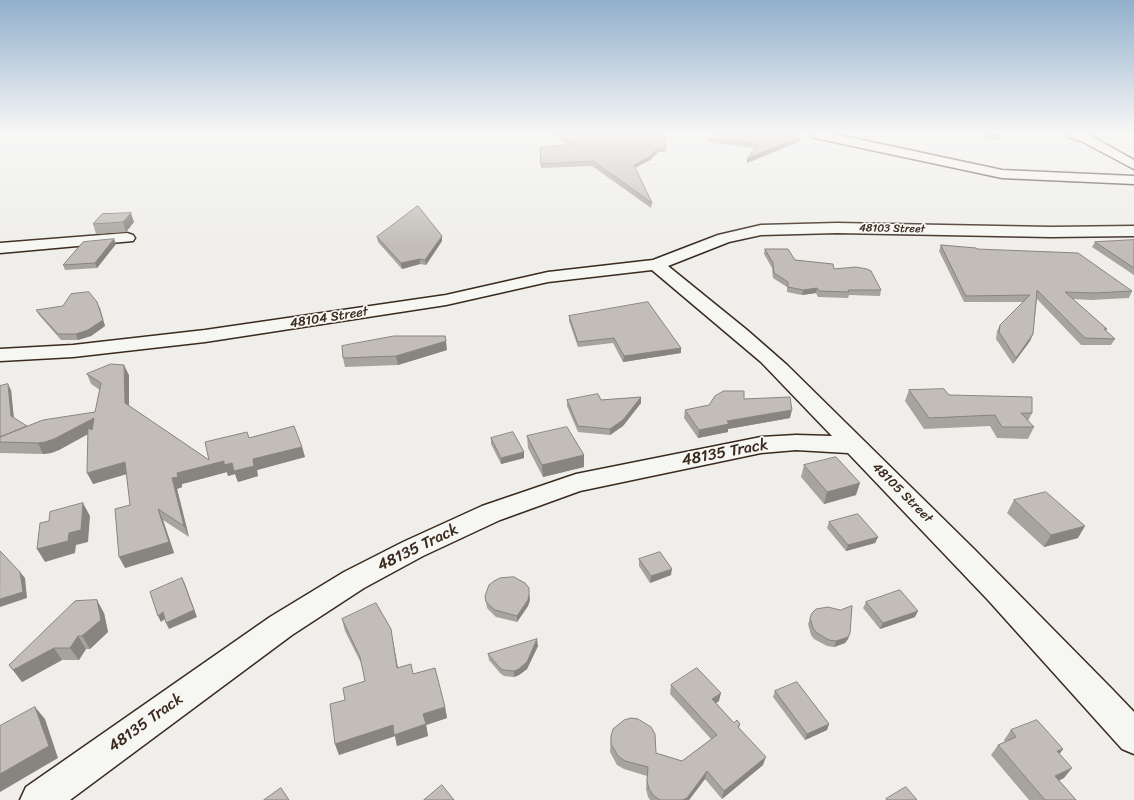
<!DOCTYPE html>
<style>
body{margin:0}
canvas{display:block;background:#efeeea}
</style>
<canvas width="1134" height="800"></canvas>
<script>
const g = document.querySelector('canvas').getContext('2d');
g.lineJoin = 'round';
function strokePath(path, color, width, dash) { g.strokeStyle = color; g.lineWidth = width; g.lineCap = dash ? 'butt' : 'round'; g.setLineDash(dash || []); g.stroke(path); }
function fillPath(path, color) { g.fillStyle = color; g.fill(path, 'evenodd'); }
function write(font, color, halo, rows, align = 'center') {
  g.font = font + ' Sriracha,sans-serif'; g.lineWidth = 3.5; g.setLineDash([]); g.textBaseline = 'middle'; g.strokeStyle = halo; g.fillStyle = color; for (const [text, x, y, turn = 0] of rows) {
    g.save(); g.translate(x, y); g.rotate((+turn || 0) * Math.PI / 180); g.textAlign = isNaN(turn) ? turn : align; if (halo) g.strokeText(text, 0, 0); g.fillText(text, 0, 0); g.restore();
  }
}
const minor = new Path2D(`
 M809 134H834L1002 170 1134 176V184L1002 178 815 138Z
 M1065 134H1085L1091 136 1134 160V169L1083 142 1067 136Z
 M837 223 1051 227 1134 226V236L1051 237 837 233 761 235 729 242 668 266 747 330 787 365 974 549 1112 689 1134 712V754L1122 749 988 600 848 453 796 450 761 453 580 491 500 520 423 556 364 588 292 635 70 800H20L26 787 270 617 344 572 403 542 482 506 576 474 761 437 796 435 832 436 761 362 652 270 548 282 446 305 205 342 73 357 0 361V349L73 345 205 330 446 295 548 272 653 260 718 235 761 225Z
 M127 233 133 235 135 238 133 241 0 253V243Z`);
const wall = new Path2D(`
 M552 134H664L666 148V152H658L650 160 635 168 652 203 651 208 592 166 541 168 540 152 568 145Z
 M981 134H1004L997 140 984 138Z
 M709 138 800 141 747 163V159L755 148 708 142Z
 M102 214 134 222 126 232 96 234 93 224Z
 M377 237 442 241 426 265 420 264 402 269 378 242Z
 M1134 240V275L1092 247 1095 242Z
 M116 244 97 268 65 270 63 265Z
 M941 245 977 249 1132 291 1129 298 1091 300 1073 299 1107 329 1106 331 1115 339 1111 345H1081L1037 299 1033 334 1030 341 1013 364 996 339 997 331 1000 325 1024 302H964L939 251Z
 M765 249 795 260 834 269 881 290 880 296 849 295 848 298 818 297 816 293 802 295 787 292V287L773 278 772 268 764 254Z
 M100 307 105 326 91 336 78 340H61L39 315 36 310Z
 M569 316 681 353 623 362 613 343 578 347 569 321Z
 M447 350 398 365 345 367 343 358Z
 M87 374 129 375V406L209 460 249 438 302 447 305 457 257 470 258 476 238 482 235 474 228 476 227 472 182 484V487L177 489 189 537 163 520 174 553 125 568 130 505 127 474 93 484 88 434 59 450 51 453 43 454 0 453V386L11 390 14 418 27 426 95 412 100 390 91 384Z
 M909 390 949 395 1032 413 1028 421 1034 427 1028 439 997 438 990 426 924 429 905 401Z
 M641 397V403L623 426 610 435 578 432 567 406V400H601Z
 M744 399 790 418 728 429V432L698 438 684 418 685 410Z
 M527 436 584 455V467L543 477 528 448Z
 M491 438 524 452V458L501 464 491 444Z
 M804 465 856 495 824 504 801 477Z
 M1014 500 1078 538 1044 547 1007 513Z
 M829 522 878 537 875 543 846 551 827 528Z
 M639 559 671 575 650 583 639 566Z
 M529 594 530 600 528 606 517 622 496 617 487 608 485 596Z
 M866 602 915 617 880 629 863 608Z
 M104 613 108 632 90 649H86L79 660H62L22 682 9 665Z
 M810 618 850 633 848 639 845 643 834 647 827 646 814 639 811 635 808 624Z
 M342 619 393 641 398 668 413 674 445 707 447 718 426 725 428 736 397 746 395 736 339 755 335 744 345 700 365 681 362 665 345 631Z
 M538 646 527 669 519 675 514 677 504 676 500 673 489 660 488 654Z
 M671 685 719 701 716 703 734 723 740 724 739 728 763 765 722 799 705 779 689 800H650L648 797 646 789 647 776 624 769 617 765 610 752 611 736 656 753 682 761 711 739 670 694Z
 M775 691 829 724 827 730 805 740 773 697Z
 M1011 730 1063 749 1059 754 1064 778 1059 780 1076 800H1029L991 755 998 745 1005 742 1004 740Z`);
const shadedWall = new Path2D(`
 M801 134H802L800 141 747 163V159Z
 M1000 134H1004L997 140Z
 M658 148V152L650 160 633 169 634 165Z
 M131 213 134 222 126 232 123 222Z
 M442 236V241L426 265 425 260Z
 M114 239 116 244 97 268 95 263Z
 M420 259V264L402 269 401 263Z
 M817 288 816 293 802 295 803 290Z
 M97 302 105 326 91 336 78 340 76 334Z
 M1033 334 1030 341 1013 364 1016 358Z
 M446 341 447 350 398 365 396 356Z
 M681 348V353L623 362 624 356Z
 M124 365 129 375V414L125 403Z
 M8 384 11 390 14 422 11 416Z
 M641 397V403L623 426 610 435V429Z
 M792 410 790 418 728 429V432L698 438 699 430 727 421Z
 M94 418 99 428 59 450 51 453 43 454 38 443Z
 M302 447 305 457 257 470 258 476 238 482 235 474 228 476 227 472 182 484V487L177 489 189 537 184 526 172 478 177 473 224 461 232 463 253 459Z
 M524 452V458L501 464V458Z
 M584 455V467L543 477 542 465Z
 M125 462 130 473 93 484 87 473Z
 M860 483 856 495 824 504 827 492Z
 M83 503 90 516 88 542 76 545 75 553 45 562 37 549 69 533Z
 M158 509 163 520 174 553 125 568 119 557Z
 M1085 526 1078 538 1044 547 1051 535Z
 M878 537 875 543 846 551 848 545Z
 M672 569 671 575 650 583 651 576Z
 M20 572 25 578 27 598 0 607V599Z
 M182 578 185 584 197 617 169 629 166 623Z
 M529 594 530 600 528 606 517 622V616Z
 M97 600 104 613 108 632 90 649 82 636Z
 M918 611 915 617 880 629 883 623Z
 M163 612 166 618 161 622 158 616Z
 M391 629 393 641 400 680 397 668Z
 M850 633 848 639 845 643 834 647 836 641Z
 M78 636 86 649 79 660 70 648Z
 M537 639 538 646 527 669 519 675 514 677V671Z
 M54 648 62 660 22 682 13 670Z
 M721 693 719 701 710 707 712 699Z
 M35 707 45 719 58 758 0 792V774Z
 M445 707 447 718 426 725 423 714Z
 M426 724 428 736 397 746 395 736 339 755 335 744 393 725Z
 M829 724 827 730 805 740 807 734Z
 M1063 749 1056 759 1057 751Z
 M766 757 763 765 722 799 724 791Z
 M1072 768 1064 778 1048 786 1055 776Z
 M707 771 705 779 689 800H682Z`);
const building = new Path2D(`
 M558 134H664L666 148H658L651 156 634 165 652 203 593 161 541 164 540 148 573 144Z
 M719 134H801V137L747 159 758 144 709 138Z
 M990 134H1000L999 136Z
 M418 206 442 236 425 260 420 259 401 263 377 237Z
 M131 213 123 222 93 224 102 214Z
 M114 239 95 263 63 265 83 242Z
 M1134 240V268L1095 242Z
 M941 245 976 248 977 249 1078 253 1132 291 1094 293 1065 292 1107 329H1104L1115 339 1085 338 1037 290 1033 334 1016 358 999 332 1000 325 1030 295 966 296Z
 M765 249H788L795 260 833 264 834 269 856 267 867 269 871 271 881 290H848L849 292 819 291 817 288 803 290 788 287V282L774 273 773 263Z
 M89 292 97 302 103 320 88 330 76 334H58L36 310 63 306 71 294Z
 M648 302 681 348 624 356 614 338 578 342 569 316Z
 M394 336H445L446 341 396 356 343 358 342 346Z
 M111 364 124 365 125 403 209 460 205 442 247 432 249 438 294 426 302 447 253 459 254 466 234 471 232 463 224 465V461L177 473 178 477 172 478 184 526 158 509 169 542 119 557 115 509 130 505 125 462 87 473 88 428 92 430 94 418 54 439 45 442 38 443 0 442V437L43 420 95 412 101 383 87 374Z
 M8 384 11 416 27 426 0 437V386Z
 M944 389 949 395 1032 397V413H1021L1034 427H1002L995 415 929 418 909 390Z
 M724 391H744V399L790 397 792 410 727 421 729 424 699 430 685 410 709 405 715 396Z
 M598 394 601 400 641 397 623 420 610 429 578 426 567 400Z
 M567 427 584 455 542 465 527 436Z
 M513 432 524 452 501 458 491 438Z
 M836 457 860 483 827 492 804 465Z
 M1046 492 1085 526 1051 535 1014 500Z
 M83 503 81 530 69 533 68 541 37 549 40 523 49 521 50 512Z
 M858 514 878 537 848 545 829 522Z
 M0 551 20 572 23 592 0 599Z
 M660 552 672 569 651 576 639 559Z
 M514 577 525 583 529 588V594L528 600 517 616 495 610 486 602 485 596 489 585 494 581 500 578Z
 M182 578 194 610 166 623 163 612 158 616 150 592Z
 M900 590 918 611 883 623 866 602Z
 M97 600 101 620 82 636H78L70 648H54L13 670 9 665 75 601Z
 M376 603 391 629 397 668 411 664 413 674 435 668 445 707 423 714 426 724 394 735 393 725 335 744 330 704 345 700 343 688 365 681 360 657 342 619Z
 M852 606 850 633 848 637 836 641 829 640 817 633 813 628 810 618 812 613 816 609 828 607 840 610Z
 M537 639 527 662 519 669 514 671 503 670 499 667 488 654Z
 M697 668 721 693 712 699 734 723 737 720 740 724 738 727 766 757 724 791 707 771 687 798 682 800H660L654 796 649 789 647 781 648 767 625 761 618 756 611 744V736L613 729 624 720 631 718 638 719 651 727 655 734 656 753 682 761 717 735 671 685Z
 M797 682 829 724 807 734 775 691Z
 M35 707 49 746 0 774V726Z
 M1037 720 1063 749 1057 751 1072 768 1055 776 1076 800H1045L998 745 1016 737 1011 730Z
 M442 785 454 800H424Z
 M906 787 917 800H887L886 799Z
 M281 788 289 800H264Z`);
const farStreetnames = [
 ["48103 Street",892,229,1]
];
const streetNames = [
 ["48104 Street",329,318,-9],
 ["48105 Street",902,493,45]
];
const nearStreetnames = [
 ["48135 Track",725,453,-11],
 ["48135 Track",418,548,-26],
 ["48135 Track",146,723,-36]
];
strokePath(minor, '#3b2a1e', 3);
fillPath(minor, '#f6f6f2');
fillPath(wall, '#a7a39d');
fillPath(shadedWall, '#888480');
fillPath(building, '#c2bdb7');
strokePath(building, '#888480', 1);
const sky = g.createLinearGradient(0, 0, 0, 246);
sky.addColorStop(0, '#91afcc');
sky.addColorStop(0.54, '#f8f7f6');
sky.addColorStop(1, '#f8f7f600');
g.fillStyle = sky;
g.fillRect(0, 0, 1134, 246);
write('11px', '#3b2a1e', '#f6f6f2', farStreetnames);
write('13px', '#3b2a1e', '#f6f6f2', streetNames);
write('16px', '#3b2a1e', '#f6f6f2', nearStreetnames);
</script>
